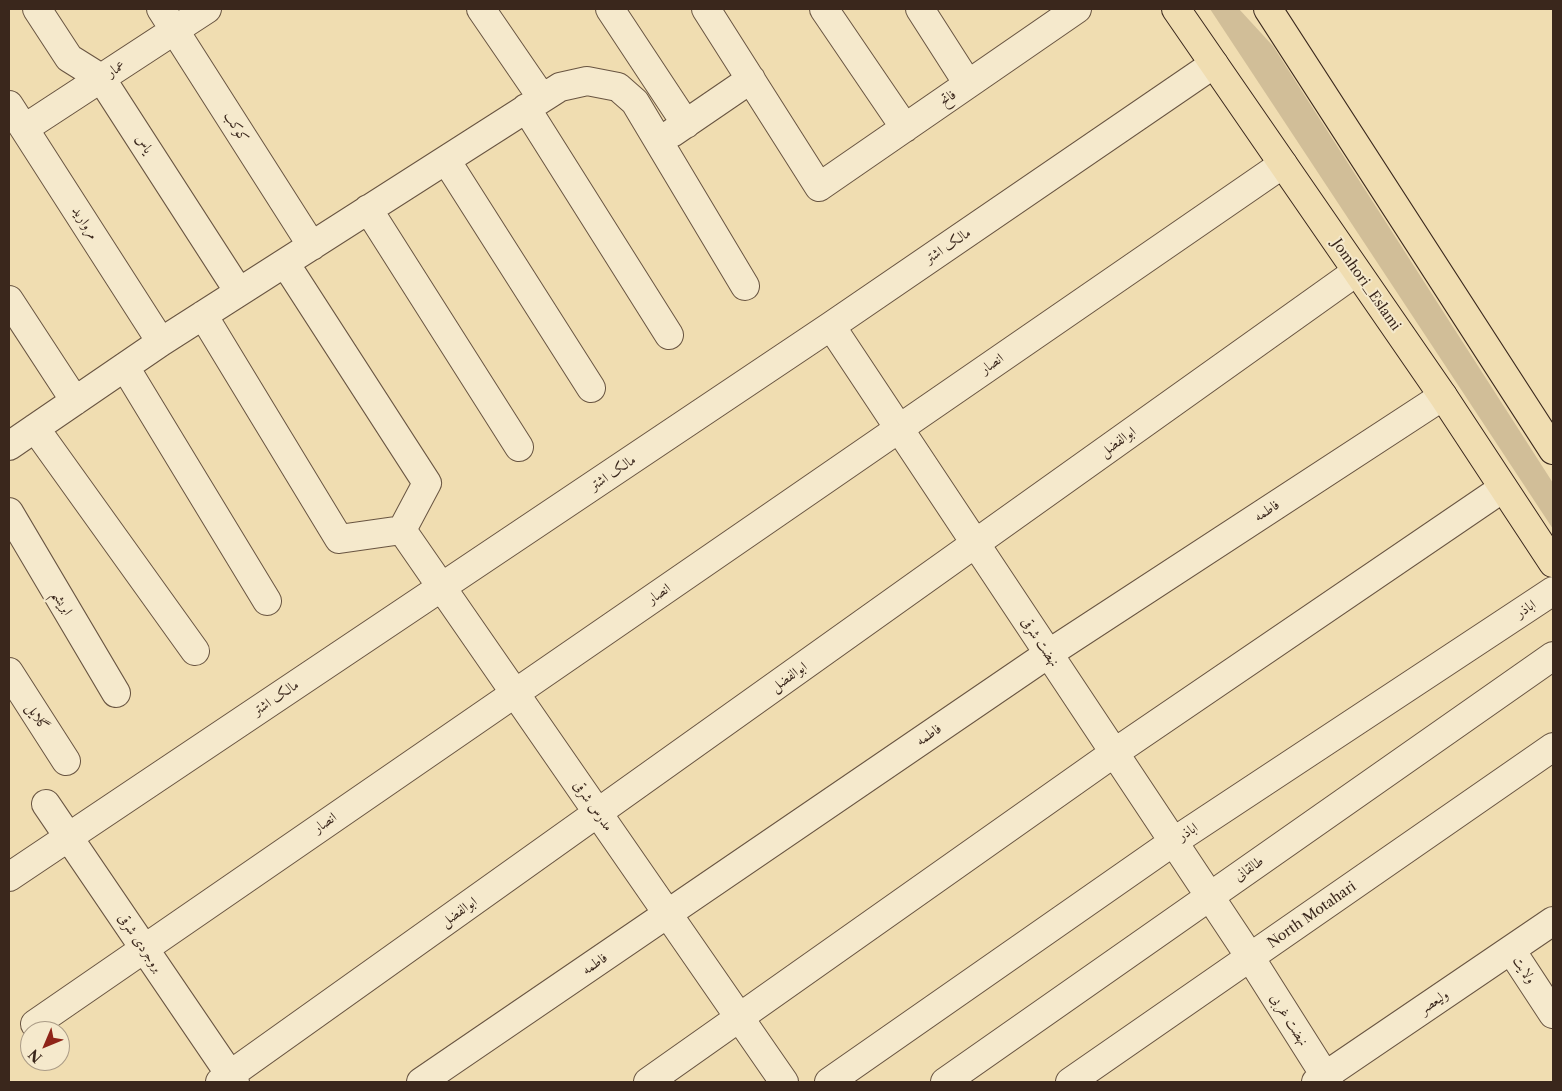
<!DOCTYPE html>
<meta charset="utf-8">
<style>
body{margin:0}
#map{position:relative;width:1562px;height:1091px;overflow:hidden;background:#f0ddb1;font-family:"Libre Caslon Text",serif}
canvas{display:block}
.frame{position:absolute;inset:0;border:10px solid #3a271c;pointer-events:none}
.north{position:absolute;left:20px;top:1021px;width:50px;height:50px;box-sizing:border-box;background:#f5e9cc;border:1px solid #aa9b86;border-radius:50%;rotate:225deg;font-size:14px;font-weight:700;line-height:20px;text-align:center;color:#3a271c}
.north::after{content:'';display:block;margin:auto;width:18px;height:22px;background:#8f2418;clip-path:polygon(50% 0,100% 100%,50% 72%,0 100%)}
</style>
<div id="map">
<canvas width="1562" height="1091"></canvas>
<div class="frame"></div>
<div class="north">N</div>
</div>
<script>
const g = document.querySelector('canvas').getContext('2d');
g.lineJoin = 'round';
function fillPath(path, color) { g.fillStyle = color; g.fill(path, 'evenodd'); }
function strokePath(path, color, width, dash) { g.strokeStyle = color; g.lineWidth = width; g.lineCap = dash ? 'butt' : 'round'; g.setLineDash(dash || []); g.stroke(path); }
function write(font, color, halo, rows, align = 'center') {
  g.font = font + ' "Libre Caslon Text",Amiri,serif'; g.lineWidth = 4; g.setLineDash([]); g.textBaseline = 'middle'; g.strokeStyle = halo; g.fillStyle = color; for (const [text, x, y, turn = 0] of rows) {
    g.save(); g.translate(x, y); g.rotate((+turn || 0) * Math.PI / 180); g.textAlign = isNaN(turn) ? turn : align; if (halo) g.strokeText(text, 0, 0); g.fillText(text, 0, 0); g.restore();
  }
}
const green = new Path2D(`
 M1210 9H1239L1273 46 1553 483V529Z`);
const minor = new Path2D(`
 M37 9 69 58 101 78 239 292
 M161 9 312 246
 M481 9 542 98
 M610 9 686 124
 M706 9 819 187 1077 9
 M824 9 905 128
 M920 9 968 84
 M9 105 161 342
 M526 108 669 335
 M25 128 207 9
 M672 133 751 79
 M446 160 591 388
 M368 209 519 447
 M9 300 75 401
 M203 315 339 539 402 530 427 483 285 263
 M831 326 1250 957 1329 1082
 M125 367 267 601
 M35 428 195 651
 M9 446 161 342 560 87 587 81 618 87 635 102 745 286
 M9 512 116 693
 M402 530 784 1082
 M9 672 66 761
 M46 804 235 1082
 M9 877 831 326 1214 64
 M1511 950 1553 1014
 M35 1024 1283 164
 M220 1082 1356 272
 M421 1082 1048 654 1443 396
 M648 1082 1114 753 1503 488
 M829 1082 1173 842 1553 591
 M945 1082 1553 656
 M1070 1082 1553 747
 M1316 1082 1553 921`);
const major = new Path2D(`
 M1176 9 1443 396 1553 563
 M1268 9 1553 450`);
const streetNames = [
 ["عمار",116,69,-33],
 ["فاتح",948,98,-35],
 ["کوکب",236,127,58],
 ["یاس",144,144,57],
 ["مروارید",85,223,57],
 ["مالک اشتر",948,246,-34],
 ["Jomhori_Eslami",1366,285,55],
 ["انصار",992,364,-35],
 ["ابوالفضل",1118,442,-36],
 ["مالک اشتر",613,473,-34],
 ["فاطمه",1267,511,-33],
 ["انصار",659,594,-35],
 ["ابریشم",62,603,59],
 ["اباذر",1526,609,-33],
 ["نهضت شرقی",1040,642,56],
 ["ابوالفضل",789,677,-35],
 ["مالک اشتر",276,698,-34],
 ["گلایل",37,717,57],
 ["فاطمه",929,735,-34],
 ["مدرس شرقی",593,806,55],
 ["انصار",325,823,-35],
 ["اباذر",1188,832,-33],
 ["طالقانی",1249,869,-35],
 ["ابوالفضل",459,912,-35],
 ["North Motahari",1312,915,-35],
 ["بروجردی شرقی",140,943,56],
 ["فاطمه",595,964,-34],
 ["ولایت",1524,970,56],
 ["ولیعصر",1434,1002,-34],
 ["نهضت غربی",1289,1020,58]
];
fillPath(green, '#d1be98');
strokePath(minor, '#685441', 30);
strokePath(major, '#3a271c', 30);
strokePath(minor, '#f5e9cc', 28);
strokePath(major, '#f0ddb1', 28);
write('14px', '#3a271c', '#f5e9cc', streetNames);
</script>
